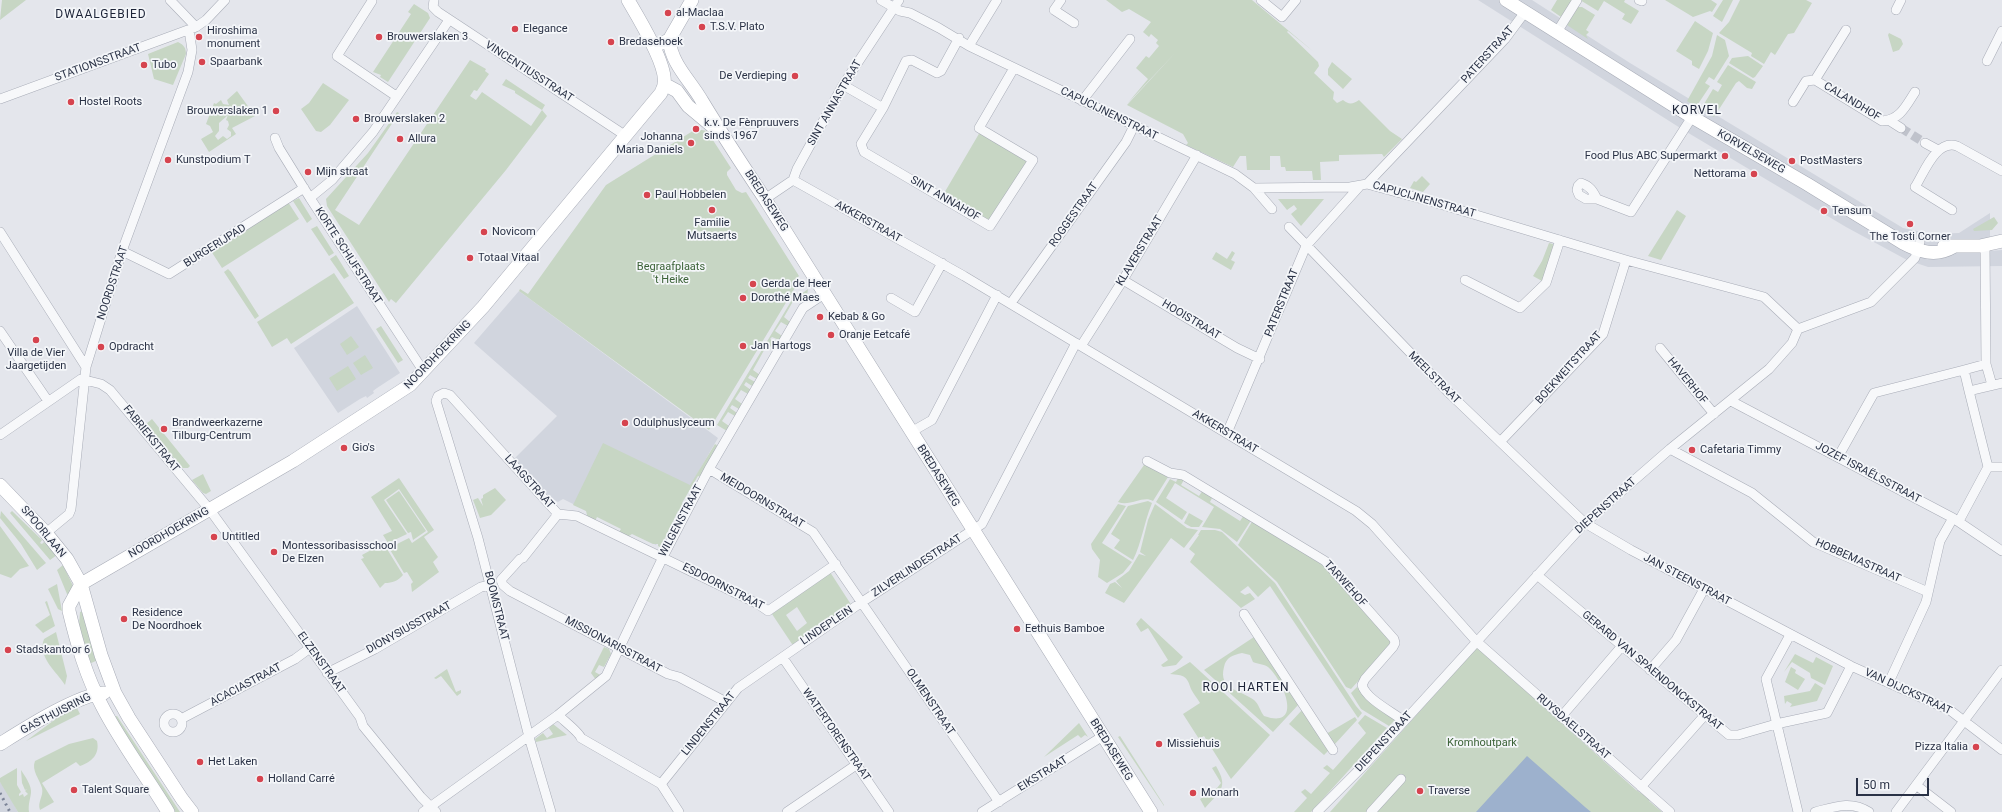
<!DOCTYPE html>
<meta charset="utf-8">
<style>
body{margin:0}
#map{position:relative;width:2002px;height:812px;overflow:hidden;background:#e4e6ec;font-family:Roboto,sans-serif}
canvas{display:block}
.scale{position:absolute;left:1856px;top:778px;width:73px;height:18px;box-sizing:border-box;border:2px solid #2a3246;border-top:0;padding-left:5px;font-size:12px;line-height:14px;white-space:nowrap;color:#2a3246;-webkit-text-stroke:3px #f4f6f9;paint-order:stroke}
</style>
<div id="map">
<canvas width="2002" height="812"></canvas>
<div class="scale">50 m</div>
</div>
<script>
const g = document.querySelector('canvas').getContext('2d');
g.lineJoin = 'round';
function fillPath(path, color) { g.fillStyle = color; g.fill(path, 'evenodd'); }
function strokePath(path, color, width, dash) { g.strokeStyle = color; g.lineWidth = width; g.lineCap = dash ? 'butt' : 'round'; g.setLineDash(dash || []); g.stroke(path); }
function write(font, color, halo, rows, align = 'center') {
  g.font = font + ' Roboto,sans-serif'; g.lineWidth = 3.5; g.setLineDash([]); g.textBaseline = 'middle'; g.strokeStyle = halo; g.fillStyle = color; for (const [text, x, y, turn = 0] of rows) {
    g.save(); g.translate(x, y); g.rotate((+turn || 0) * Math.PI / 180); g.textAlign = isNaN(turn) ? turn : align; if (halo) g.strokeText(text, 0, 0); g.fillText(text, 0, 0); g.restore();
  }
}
const built = new Path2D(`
 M1478 0H1532L1630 63 1903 228 1931 234 1959 233 1990 213V251L2002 250V266L1928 267 1907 260 1846 227 1685 131Z
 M519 291 718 438 656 545 563 499 558 502 551 498 513 460 557 416 474 343Z
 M357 306 400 373 377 388 373 391 374 393 367 398 366 396 360 399 338 413 294 348Z
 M0 782 5 787 18 812H0Z`);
const green = new Path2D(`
 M2 0H26L0 20Z
 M1106 0H1252L1314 52 1288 31 1287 32 1318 62 1319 66 1314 73 1334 92 1333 99 1337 103 1343 100C1349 105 1353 104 1359 100L1390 131 1402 139 1384 157 1382 154 1339 155V161L1320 162 1321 180H1313L1312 171H1286L1285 167H1281L1280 156H1270V170H1247L1246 156H1240L1233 167 1186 145 1188 143 1183 134 1127 105 1176 52 1127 104 1148 79 1136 68 1146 56 1149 58 1159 46 1156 43 1158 40 1151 34 1149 37 1143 32 1151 22 1129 9 1122 12Z
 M1557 0H1573L1561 17 1551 10Z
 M1580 0H1625L1624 2 1639 11 1631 24 1622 19 1625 14 1604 1 1598 11Z
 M1665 0H1711L1717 4 1712 12 1710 11 1693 17Z
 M1723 0H1733L1722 22 1713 16Z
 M1740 0H1806L1812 3 1794 33 1788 34 1775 55 1771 52 1764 64 1751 56 1752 53 1719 33 1729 22Z
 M414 4 428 13 430 18 388 82 380 77 381 75 373 72 411 14 408 12Z
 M1576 7H1582L1595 15 1586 30 1589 32 1586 35 1588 39 1567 25Z
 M1695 21 1713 33 1708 51 1699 69 1692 65V61L1676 51Z
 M1889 33 1901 39 1903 44 1899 50 1893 52 1888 35Z
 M1717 35 1725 40 1729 56 1714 80 1709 77 1705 83 1710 86 1696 107 1687 101 1712 56Z
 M178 42C184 45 186 48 186 54L173 85 154 79 148 54Z
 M1748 56 1763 66 1755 77 1753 78 1729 63 1732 58Z
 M470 60 486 69 485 71 489 74 477 91 474 90 470 96 476 100 482 92 531 126 542 110 515 93V91L502 85 506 79 545 105 542 110 547 116 506 170 396 303 391 299 389 302 327 206 326 199 368 153 395 115 397 112 399 113 335 210 359 225Z
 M1332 62 1352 79 1343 89 1328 75V69Z
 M1728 65 1756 82 1752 89 1747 88 1739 81 1736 83 1714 117 1701 109 1713 89 1718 92 1722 85 1717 82Z
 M323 83 349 100 330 125 321 132 316 131 301 109 309 103Z
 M237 91 255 116 232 128 236 134 209 152 201 139 213 132 210 126 206 124 214 103 216 104 221 100 223 104 229 105 227 100ZM228 115 226 120 228 121 229 125 227 129 231 132V136L227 139 223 136 218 140 215 136 219 131V123Z
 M696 129 707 131 731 168 727 172V175L736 190 742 193 746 192 799 276 796 279 799 281 709 430 519 291 520 289 528 294 606 185Z
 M980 132 1029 161 989 223 943 195Z
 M1422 176 1430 184 1423 192 1410 188 1414 181 1416 182Z
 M299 198 312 219 307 223 293 201Z
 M1278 199H1324L1301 226 1291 214 1297 209 1294 205 1287 210Z
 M288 202 299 219 222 268 211 251Z
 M1677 210 1686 216 1661 260 1648 256Z
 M1994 217 1998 223 1992 230 1974 231 1973 229Z
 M317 226 334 253 329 256 311 229Z
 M1549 243 1553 244 1555 249 1546 277 1542 281 1533 276 1542 261Z
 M1232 251 1235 253 1231 260 1235 262 1231 270 1212 259 1216 252 1227 259Z
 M336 255 349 276 344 279 330 259Z
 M228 269 231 272 259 316 255 319 224 272Z
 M334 273 354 303 291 344 287 338 272 347 257 322Z
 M808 289 807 296 803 298V301L795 298 784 317 790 322 788 326 781 322 775 331 782 336 779 340 772 337 770 339 777 344 774 348 767 345 753 370 760 375 757 379 750 375 748 378 755 382 752 386 746 382 744 385 751 390 748 394 741 390 735 399 742 404 739 409 732 405 730 408 737 413 735 416 728 412 722 421 729 426 727 431 717 425 796 293 800 295Z
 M381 326 403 360 398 363 376 329Z
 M351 336 359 347 347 355 340 344Z
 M365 355 373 368 361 375 353 363Z
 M348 366 356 379 337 391 329 378Z
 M152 419 190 466 188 468H182L146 424Z
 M603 443 690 485 715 444 718 446 702 477 698 476 682 503 685 506 682 512 678 511 664 540 667 543 664 549 658 546V544H653L632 534 629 536 631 542 619 532 621 529 597 517 595 521 588 519 586 511 573 505Z
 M1144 465H1150L1168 477 1153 501C1143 495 1130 507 1118 502Z
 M203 474 211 491 206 494 203 493 192 480Z
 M399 478 434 530 424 537 438 557 433 562 439 572 412 592 411 584 413 582 407 572 404 573 389 548 409 538 412 543 428 532 399 489 384 500 407 534 388 543 383 535 392 531 371 497Z
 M1178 478H1185L1181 485 1199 496 1203 490 1213 496 1210 502 1240 521 1244 515 1252 519 1237 542 1220 529 1202 527 1214 507 1175 483 1166 498 1187 512 1182 520 1156 502 1170 479 1176 482Z
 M495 488 506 500 491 515 480 518 473 500 478 498 483 506 481 499 483 498V495Z
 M399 491 426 531 413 540 411 532 408 533 386 500Z
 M1148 501 1152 503C1144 522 1142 542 1133 560L1114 548 1120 540 1111 534 1128 506Z
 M1118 504 1126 506 1102 543 1132 562 1123 573 1107 583 1098 577 1100 560 1092 549 1091 544Z
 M1155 504 1187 528 1198 530 1184 548 1171 538 1124 603 1105 593 1110 584 1115 582 1122 588 1116 581 1129 571 1139 554 1146 556 1140 552 1148 520Z
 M1 511 46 563 37 570 21 544 0 518Z
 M12 511 42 540 40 543 42 544 44 542 57 555 50 560 10 513Z
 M1189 513 1203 521 1199 527H1191L1184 523Z
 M1253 520 1324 566 1391 641 1390 646 1351 689 1346 687 1277 582 1238 545Z
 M0 526 29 566 20 569 11 578 0 574Z
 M1201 530H1215L1222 532 1275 583 1356 706 1362 713 1358 718 1270 586 1258 597 1248 586 1240 592 1245 595 1250 593 1255 599 1241 608 1190 562 1195 554 1189 549 1199 535H1198Z
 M384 543 385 550 387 549 403 575C398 581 392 583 385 583L380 588 361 559 364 558 362 555Z
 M63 565 74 588 69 594H67L57 570Z
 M830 572 852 606 795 645 792 644 772 614ZM797 607 807 623 797 631 786 615Z
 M57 584 62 611 58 609 48 589Z
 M47 601 55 626 43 633 35 625 50 615 45 602Z
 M83 611 98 660 89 664 79 625 80 612Z
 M1141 618 1183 657 1176 665 1163 667 1161 665 1168 660 1148 628 1141 632 1136 624Z
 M56 632 67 676 65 685C57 672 37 657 44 639Z
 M1254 637 1299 704 1273 732 1204 670ZM1242 653 1250 655 1253 662C1258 664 1264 664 1268 667 1284 681 1304 730 1264 716 1260 711 1259 704 1254 700 1241 690 1218 690 1224 667 1226 657 1233 655 1242 653Z
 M604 647 609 649 611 654 604 667 599 665 595 672 602 676 596 680 591 673Z
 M1477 647 1636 790 1650 799 1649 801 1662 812H1330Z
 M1795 654 1813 663 1816 657 1833 666 1825 685 1811 678 1810 673 1792 662 1784 672Z
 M1190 662 1270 735 1231 779 1204 736 1199 739 1183 714 1200 703C1197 698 1193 693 1191 689 1187 676 1184 675 1170 674Z
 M1791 667 1796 670 1795 673 1805 679 1798 690 1785 682Z
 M447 669 456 692 461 690V693L457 696 441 676 436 679 434 678Z
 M1815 683 1823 688 1817 701 1790 707 1792 704 1787 701 1785 704 1784 696 1810 691Z
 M1357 687 1370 701 1396 719 1389 726 1361 709 1351 693Z
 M76 706 80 714 26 741 57 718Z
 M1303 709 1330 749 1324 755 1289 724Z
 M1365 715 1387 728 1311 812H1294L1307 798 1301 792 1305 789 1311 794 1330 773 1323 768 1327 765 1333 770 1366 733 1358 723Z
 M117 716 180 812H175L166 799 113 717Z
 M1355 717 1357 720 1334 745 1326 734Z
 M1079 723 1088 737 1085 735 1081 738 1078 735 1044 757Z
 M553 724 567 735 536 742 535 739 543 733 547 738 553 734 549 728Z
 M1120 736 1164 805V806L1118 737Z
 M93 738 97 741C100 754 92 762 80 766L76 762 42 783 54 802 40 810C37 802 44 796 42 788 40 780 31 770 35 761L69 744Z
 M1216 766C1229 788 1220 791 1205 808L1200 799 1217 788 1221 783 1212 768Z
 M17 768V785L21 792 19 794V796L23 794 24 797 28 794 25 791 27 789 25 790 22 783 21 770C25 776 32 786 31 793 30 800 28 805 29 812H18L0 782V778Z`);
const water = new Path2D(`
 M1527 756 1585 807 1591 812H1476Z`);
const streetTunnel = new Path2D(`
 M1901 128 1925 143`);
const street = new Path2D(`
 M170 0 196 27
 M434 0 433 7 438 12 626 136
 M881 0 900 11 910 13 939 28 969 46 1235 174 1254 188 1350 187 1367 184 1433 202 1626 260 1764 297 1798 329
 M1061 0 1054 10 1074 23
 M1261 0 1282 17 1296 0
 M1639 0 1642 1
 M372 1 337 56 396 96
 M1896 10 1901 0
 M1557 32 1577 0
 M959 38 941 71 937 73 912 60 906 61 883 108 861 144 864 152 990 226 1033 160 979 128 1014 68
 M969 46 997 0
 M1987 61 2002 31
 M1815 80 1882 121C1900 120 1906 106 1915 92
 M843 85 883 108
 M0 99 196 27 206 20 225 0
 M1082 101 1130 39
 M1793 102 1806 81 1815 80 1846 30
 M1890 121 1901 128
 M275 138 279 148 310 198 424 372
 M1925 143 1938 150
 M793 180 964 276 1356 511 1372 524 1476 641 1670 812
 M1367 184 1505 39 1525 12
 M1254 188 1272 209
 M310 198 332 180 373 132 449 20
 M765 199 793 180 797 169 843 85 899 0
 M1597 199C1593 191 1590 186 1581 183L1578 186 1577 190 1579 195 1586 199H1597L1631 212 1692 117
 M1952 210 1915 187C1924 173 1936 139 1957 146L2002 171
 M1289 227 1451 395 1585 523 1631 550 1851 666 1827 713 1776 724 1738 735H1729L1537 575
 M0 232 86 367
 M1985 245 1986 364
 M122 251 169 274 304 188
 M1123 280 1237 348 1260 359
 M1465 280 1520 308 1546 283 1560 240
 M891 298 915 312 942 263
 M1011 303 1126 142 1134 126
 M0 331 48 401
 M1081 346 1123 280 1197 155
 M1660 348 1714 414
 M1992 385 1986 364 1964 370 1969 391 2002 383
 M1731 401 1953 518 2002 551
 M911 432 932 420 997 295
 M1227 433 1306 246 1359 187
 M0 435 81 379 101 384 110 390 210 510 360 717 363 726 421 797 436 812
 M1500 442 1603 334 1626 260
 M1670 449 1752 493 1813 542 1928 592
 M1838 457 1874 393 1964 370
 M1147 461 1170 473 1183 475 1325 561 1394 639 1395 643 1393 647 1365 679 1362 685C1366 699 1391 711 1404 721
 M1988 467H2002
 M709 469 813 532 999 802
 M558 514 577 516 758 604 768 611 836 564
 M1959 521 1988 467 1969 391
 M46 533 69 514 71 509 86 367 122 251 188 72 192 50 189 30
 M503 585 501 580 520 559 523 558 558 514 450 395 444 393 438 396 436 401 478 538 529 737 551 812
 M503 585 510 591 668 674 679 677 726 702
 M1244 614 1333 750
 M1790 635 1766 679 1798 812
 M783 658 889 812
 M1851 666 1951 711 2002 750
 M1650 670 1676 640 1704 589
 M327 673 375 649 481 587 491 585
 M1889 682 1926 602 1940 541 1953 518
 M164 723a9 9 0 1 1 18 0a9 9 0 1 1-18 0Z
 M558 715C564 721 579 732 581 738L661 784 679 812
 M1561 717 1622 646
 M181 719 295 659 310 648
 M661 784 738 688 862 602 982 524 1076 343
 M1916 785 1951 812
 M1641 787 1704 716
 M423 812 558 715 606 676 663 557 709 469 803 308 824 294
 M787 812 856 765
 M982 812 1103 736
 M1317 812 1367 762 1585 523 1670 449 1769 369 1792 343 1798 329 1871 302 1915 258 1920 242
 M1371 812 1401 779
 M1815 812C1834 807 1851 800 1869 812
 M1896 812 2002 670`);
const secondary = new Path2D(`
 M1506 0 1692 117 1807 184 1903 243C1920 252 1936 257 1953 247
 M669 40C672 65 690 80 702 101 722 134 743 166 765 199L1151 812
 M662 43 669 40 692 0
 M664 84 677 91 688 106 712 126
 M1944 246H1980L2002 241
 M0 485 46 533 67 559 81 584 101 655 115 693 129 718 182 799 192 812
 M81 584 293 461 410 385 483 307 661 93C662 90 664 87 664 84 668 66 638 17 628 0
 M81 584 69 606V611C77 644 86 676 102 706 121 743 147 777 168 812
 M0 744C24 729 77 695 104 693`);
const rail = new Path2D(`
 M0 793 10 812`);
const markers = [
 [668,13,4,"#d6444f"],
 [702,27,4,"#d6444f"],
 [515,29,4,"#d6444f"],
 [199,37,4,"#d6444f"],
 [379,37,4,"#d6444f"],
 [611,42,4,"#d6444f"],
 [202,62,4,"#d6444f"],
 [144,65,4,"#d6444f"],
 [795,76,4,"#d6444f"],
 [71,102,4,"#d6444f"],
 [276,111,4,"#d6444f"],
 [356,119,4,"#d6444f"],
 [696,129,4,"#d6444f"],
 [400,139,4,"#d6444f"],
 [691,143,4,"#d6444f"],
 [1725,156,4,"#d6444f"],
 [168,160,4,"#d6444f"],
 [1792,161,4,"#d6444f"],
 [308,172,4,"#d6444f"],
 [1754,174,4,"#d6444f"],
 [647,195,4,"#d6444f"],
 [712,210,4,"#d6444f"],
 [1824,211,4,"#d6444f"],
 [1910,224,4,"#d6444f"],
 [484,232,4,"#d6444f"],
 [470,258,4,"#d6444f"],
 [753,284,4,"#d6444f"],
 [743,298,4,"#d6444f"],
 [820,317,4,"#d6444f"],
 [831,335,4,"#d6444f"],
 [36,340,4,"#d6444f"],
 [743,346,4,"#d6444f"],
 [101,347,4,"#d6444f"],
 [625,423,4,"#d6444f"],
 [164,429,4,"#d6444f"],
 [344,448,4,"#d6444f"],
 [1692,450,4,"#d6444f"],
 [214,537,4,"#d6444f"],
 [274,552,4,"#d6444f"],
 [124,619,4,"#d6444f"],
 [1017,629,4,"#d6444f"],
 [8,650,4,"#d6444f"],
 [1159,744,4,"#d6444f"],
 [1976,747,4,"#d6444f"],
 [200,762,4,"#d6444f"],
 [260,779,4,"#d6444f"],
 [74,790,4,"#d6444f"],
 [1420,791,4,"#d6444f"],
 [1193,793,4,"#d6444f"]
];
const poiNames = [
 ["al-Maclaa",676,13],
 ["T.S.V. Plato",710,27],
 ["Elegance",523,29],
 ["Hiroshima",207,31],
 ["monument",207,44],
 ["Brouwerslaken 3",387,37],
 ["Bredasehoek",619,42],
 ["Spaarbank",210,62],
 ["Tubo",152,65],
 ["De Verdieping",787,76,"right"],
 ["Hostel Roots",79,102],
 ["Brouwerslaken 1",268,111,"right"],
 ["Brouwerslaken 2",364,119],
 ["k.v. De Fènpruuvers",704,123],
 ["sinds 1967",704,136],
 ["Johanna",683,137,"right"],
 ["Maria Daniels",683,150,"right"],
 ["Allura",408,139],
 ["Food Plus ABC Supermarkt",1717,156,"right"],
 ["Kunstpodium T",176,160],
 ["PostMasters",1800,161],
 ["Mijn straat",316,172],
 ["Nettorama",1746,174,"right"],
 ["Paul Hobbelen",655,195],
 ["Tensum",1832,211],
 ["Familie",712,223,"center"],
 ["Mutsaerts",712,236,"center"],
 ["Novicom",492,232],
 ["The Tosti Corner",1910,237,"center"],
 ["Totaal Vitaal",478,258],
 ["Gerda de Heer",761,284],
 ["Dorothé Maes",751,298],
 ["Kebab & Go",828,317],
 ["Oranje Eetcafé",839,335],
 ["Jan Hartogs",751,346],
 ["Opdracht",109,347],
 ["Villa de Vier",36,353,"center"],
 ["Jaargetijden",36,366,"center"],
 ["Brandweerkazerne",172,423],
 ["Tilburg-Centrum",172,436],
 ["Odulphuslyceum",633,423],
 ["Gio's",352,448],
 ["Cafetaria Timmy",1700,450],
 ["Untitled",222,537],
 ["Montessoribasisschool",282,546],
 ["De Elzen",282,559],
 ["Residence",132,613],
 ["De Noordhoek",132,626],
 ["Eethuis Bamboe",1025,629],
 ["Stadskantoor 6",16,650],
 ["Missiehuis",1167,744],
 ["Pizza Italia",1968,747,"right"],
 ["Het Laken",208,762],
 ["Holland Carré",268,779],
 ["Talent Square",82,790],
 ["Traverse",1428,791],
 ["Monarh",1201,793]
];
const streetNames = [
 ["PATERSTRAAT",1488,55,-48],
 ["STATIONSSTRAAT",98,63,-20],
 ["VINCENTIUSSTRAAT",529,72,33],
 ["CALANDHOF",1852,102,31],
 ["SINT ANNASTRAAT",835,103,-60],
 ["CAPUCIJNENSTRAAT",1109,114,26],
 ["KORVELSEWEG",1751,152,30],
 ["SINT ANNAHOF",945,199,30],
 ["CAPUCIJNENSTRAAT",1424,200,16],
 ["BREDASEWEG",766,201,57],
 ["ROGGESTRAAT",1074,215,-55],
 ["AKKERSTRAAT",868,222,29],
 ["BURGERIJPAD",215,246,-32],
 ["KLAVERSTRAAT",1140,251,-59],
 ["KORTE SCHIJFSTRAAT",348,256,57],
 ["NOORDSTRAAT",113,283,-72],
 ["PATERSTRAAT",1282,303,-68],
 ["HOOISTRAAT",1191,320,31],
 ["NOORDHOEKRING",438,355,-46],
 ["BOEKWEITSTRAAT",1569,368,-48],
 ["MEELSTRAAT",1434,378,45],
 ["HAVERHOF",1687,381,51],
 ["AKKERSTRAAT",1225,432,31],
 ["FABRIEKSTRAAT",151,439,51],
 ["JOZEF ISRAËLSSTRAAT",1868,473,28],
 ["BREDASEWEG",938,476,58],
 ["LAAGSTRAAT",529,482,48],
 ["MEIDOORNSTRAAT",762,501,31],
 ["DIEPENSTRAAT",1606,506,-42],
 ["WILGENSTRAAT",681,521,-62],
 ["SPOORLAAN",43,532,50],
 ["NOORDHOEKRING",169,533,-30],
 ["HOBBEMASTRAAT",1858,561,24],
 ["ZILVERLINDESTRAAT",917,566,-33],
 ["JAN STEENSTRAAT",1687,580,28],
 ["TARWEHOF",1345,584,48],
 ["ESDOORNSTRAAT",723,587,27],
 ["BOOMSTRAAT",496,606,76],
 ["LINDEPLEIN",827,626,-34],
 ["DIONYSIUSSTRAAT",409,628,-29],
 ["MISSIONARISSTRAAT",613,645,28],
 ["ELZENSTRAAT",321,663,54],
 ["GERARD VAN SPAENDONCKSTRAAT",1652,671,40],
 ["ACACIASTRAAT",246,685,-28],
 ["VAN DIJCKSTRAAT",1908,692,25],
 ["OLMENSTRAAT",930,702,56],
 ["GASTHUISRING",56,714,-27],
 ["LINDENSTRAAT",709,724,-51],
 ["RUYSDAELSTRAAT",1573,727,41],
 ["WATERTORENSTRAAT",836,735,55],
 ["DIEPENSTRAAT",1384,742,-47],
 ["BREDASEWEG",1111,750,58],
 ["EIKSTRAAT",1043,774,-32]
];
const parkNames = [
 ["Begraafplaats",671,267],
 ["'t Heike",671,280],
 ["Kromhoutpark",1482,743]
];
const neighbourhoodNames = [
 ["DWAALGEBIED",101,15],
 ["KORVEL",1697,111],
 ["ROOI HARTEN",1246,688]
];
fillPath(built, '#d1d5de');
fillPath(green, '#c7d6c4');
fillPath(water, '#9db1cd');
strokePath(streetTunnel, '#bfc2cb', 9, [9, 4.5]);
strokePath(street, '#a8acb7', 10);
strokePath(secondary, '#a8acb7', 14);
strokePath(street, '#f7f8fa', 9);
strokePath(secondary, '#fff', 13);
strokePath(rail, '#7c8497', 3, [2, 4]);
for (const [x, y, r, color] of markers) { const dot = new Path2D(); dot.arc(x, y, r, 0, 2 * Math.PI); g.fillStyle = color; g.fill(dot); strokePath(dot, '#f4f6f9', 1.5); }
write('11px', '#2a3246', '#f4f6f9', poiNames, 'left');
write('11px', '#2a3246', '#f4f6f9', streetNames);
write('11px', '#3b6237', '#f4f6f9', parkNames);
g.letterSpacing = '1px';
write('12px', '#1c2337', '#f4f6f9', neighbourhoodNames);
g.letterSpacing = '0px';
</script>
